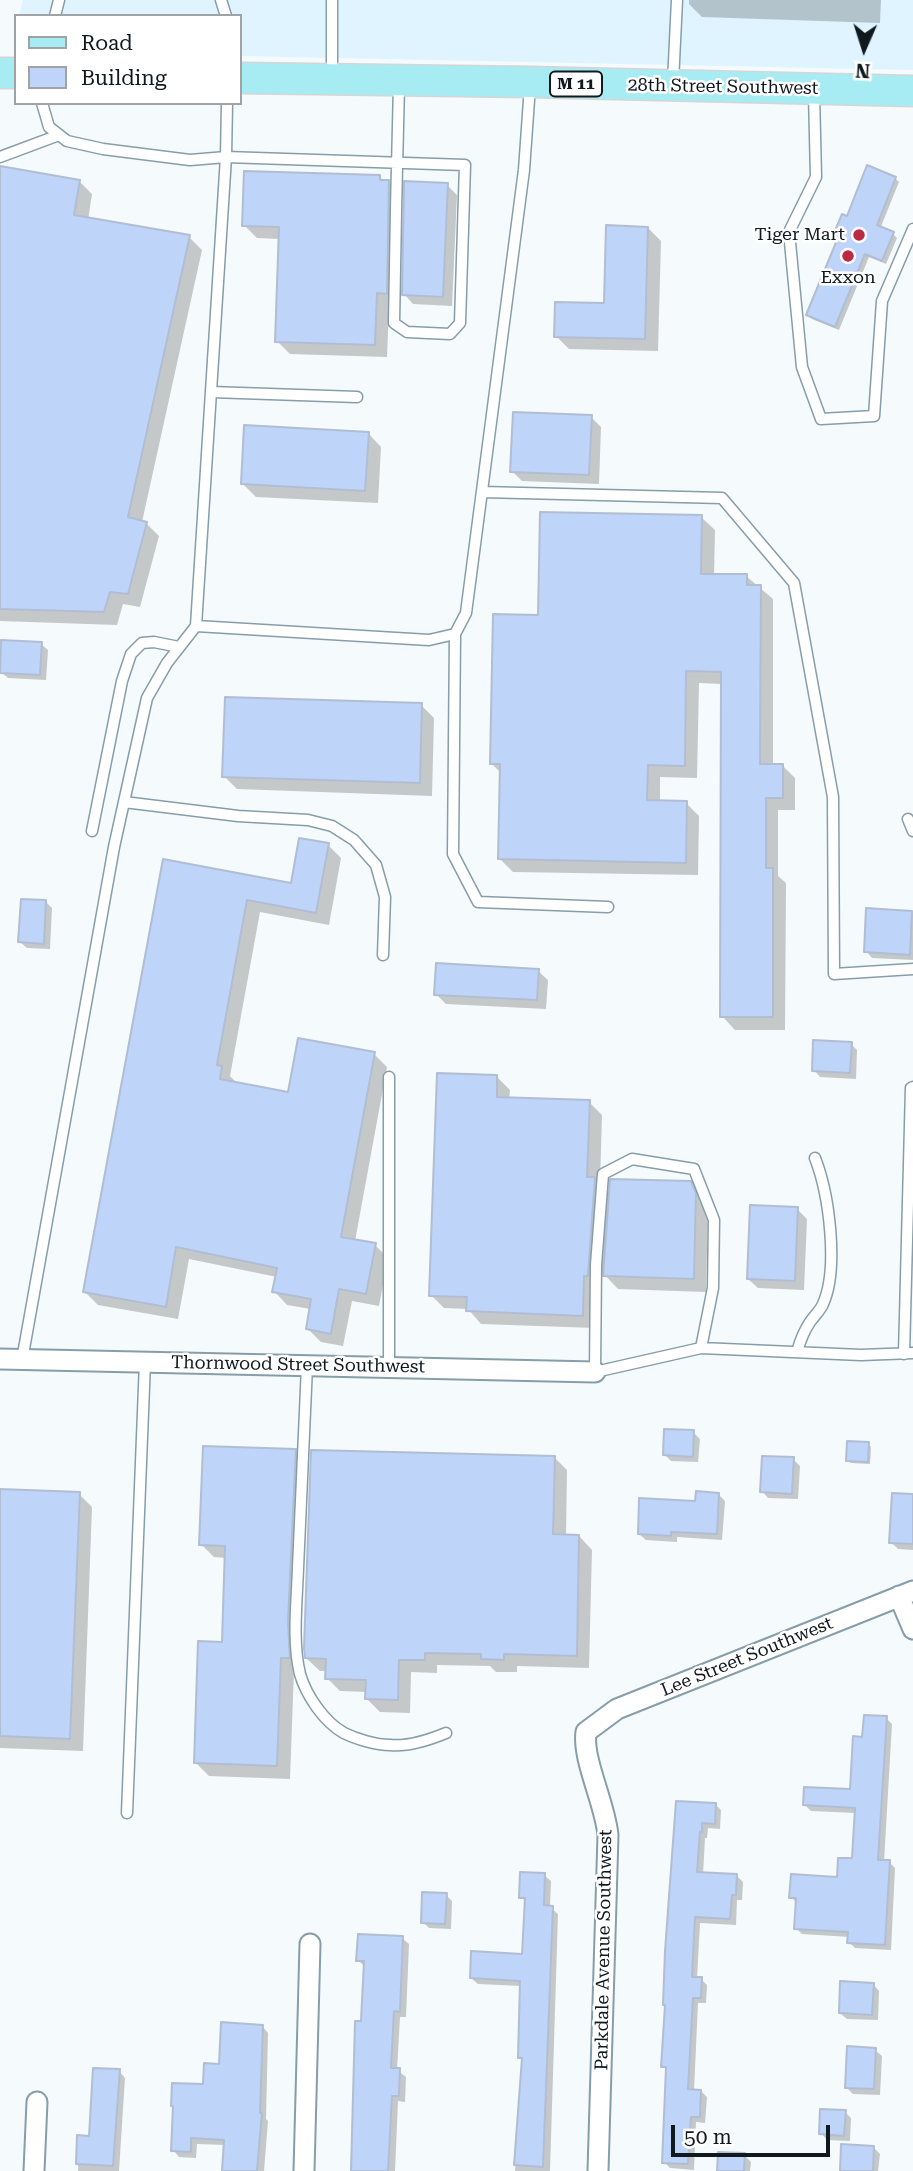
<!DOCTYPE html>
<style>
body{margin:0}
#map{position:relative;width:913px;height:2171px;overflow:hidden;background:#f5fafc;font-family:"Roboto Serif",serif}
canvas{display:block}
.legend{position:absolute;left:14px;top:14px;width:228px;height:91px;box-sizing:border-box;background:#fff;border:2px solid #9fa3a5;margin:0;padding:9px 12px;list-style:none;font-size:21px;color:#10191e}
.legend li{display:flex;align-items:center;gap:14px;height:35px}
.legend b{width:35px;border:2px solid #9fa3a5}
.north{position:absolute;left:829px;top:14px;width:70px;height:70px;-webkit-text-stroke:5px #fff;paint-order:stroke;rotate:183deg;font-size:19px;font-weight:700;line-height:28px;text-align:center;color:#10191e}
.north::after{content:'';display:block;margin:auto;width:24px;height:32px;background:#10191e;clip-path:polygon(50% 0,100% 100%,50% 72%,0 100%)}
.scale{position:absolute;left:671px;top:2125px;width:159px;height:32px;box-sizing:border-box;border:4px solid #10191e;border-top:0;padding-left:9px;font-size:21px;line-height:24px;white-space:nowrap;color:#10191e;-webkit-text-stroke:5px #fff;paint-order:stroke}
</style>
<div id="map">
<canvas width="913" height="2171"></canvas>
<ul class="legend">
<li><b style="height:9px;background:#a8ecf3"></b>Road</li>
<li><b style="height:19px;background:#bfd4f9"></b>Building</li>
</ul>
<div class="north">N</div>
<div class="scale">50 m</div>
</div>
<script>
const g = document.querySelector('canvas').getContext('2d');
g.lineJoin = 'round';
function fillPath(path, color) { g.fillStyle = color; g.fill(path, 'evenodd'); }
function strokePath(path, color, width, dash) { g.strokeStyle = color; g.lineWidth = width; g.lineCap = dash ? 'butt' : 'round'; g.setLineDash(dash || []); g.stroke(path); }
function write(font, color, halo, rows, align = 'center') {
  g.font = font + ' "Roboto Serif",serif'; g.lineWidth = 5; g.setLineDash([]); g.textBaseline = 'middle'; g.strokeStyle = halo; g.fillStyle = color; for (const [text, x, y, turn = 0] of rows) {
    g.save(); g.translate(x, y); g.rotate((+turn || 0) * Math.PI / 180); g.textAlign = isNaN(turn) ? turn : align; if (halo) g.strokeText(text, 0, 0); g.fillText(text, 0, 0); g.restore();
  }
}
const built = new Path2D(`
 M23 0H913V70L240 56V16H19Z`);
const shadow = new Path2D(`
 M689 0H881L880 23 702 17 689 4Z
 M380 177 384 182H388L402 195 399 306H389L387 357 290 354 277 341 280 239 257 238 244 225Z
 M895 178 899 182 880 229 893 234 897 238 886 264 869 257 839 330 812 319 808 315 838 242 834 238 848 218Z
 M0 179 79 181 92 194 88 220 189 237 202 250 142 522 146 523 159 536 140 607 123 604 117 625 0 621Z
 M447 185 457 195 452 306 413 304 404 294Z
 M648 228 661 241 658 351 569 349 556 336 606 305Z
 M591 417 601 427 599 484 522 481 512 471Z
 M368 433 381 447 378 503 256 497 243 484Z
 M701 517 715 530 714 576H746L773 599V765H782L795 778V810H778V876L786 883 785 1030H735L722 1016 723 684 699 683 697 778 660 777V802L686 803 699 816 698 875 513 872 500 859 501 773 492 764 539 617Z
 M41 644 48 650 46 680 8 678 1 672Z
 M421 705 434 718 432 796 237 789 224 776Z
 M328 845 341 858 329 925 260 912 230 1076 235 1081 234 1084 290 1094 374 1054 387 1067 355 1241 375 1245 388 1258 379 1306 352 1301 343 1346 321 1342 307 1328 311 1309 287 1305 274 1291 277 1277 189 1259 178 1319 98 1305 85 1292 164 861 293 885Z
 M46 902 52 908 50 949 27 948 20 942Z
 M911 912 913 914V960L872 958 866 951Z
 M538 971 548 980 546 1009 446 1004 436 994Z
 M851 1044 857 1050 856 1079 820 1077 814 1070Z
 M497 1077 510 1090 509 1099 589 1102 602 1115 600 1184 611 1195 690 1182 703 1196 708 1208 706 1292 618 1289 602 1272 601 1288H596L595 1328 481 1324 468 1309 444 1308 431 1295Z
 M797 1209 807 1219 804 1290 758 1288 748 1279Z
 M693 1432 700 1439 698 1462 671 1461 664 1454Z
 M868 1444 871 1447 870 1464 851 1463 848 1461Z
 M295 1451 308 1464 301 1635 302 1670H294L290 1779 209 1776 195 1762 223 1644 226 1558 214 1557 201 1544Z
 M312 1452 554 1457 567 1470 566 1536H579L592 1550 589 1668 517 1666V1672H496L490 1666 437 1665V1673L411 1672 410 1713 380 1712 367 1699V1692L340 1691 327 1678V1671H320L306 1658 305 1621Z
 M793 1459 800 1466 798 1499 768 1498 762 1491Z
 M0 1491 79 1494 92 1507 83 1751 0 1748Z
 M718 1494 725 1501 722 1540 677 1537V1542L646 1540 639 1534 697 1503Z
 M913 1496V1550L898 1549 891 1542Z
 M886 1718 892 1724 884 1862H889L895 1868 891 1950 855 1948 849 1942 850 1937 802 1934 796 1928 797 1903 791 1897 838 1878 854 1860 856 1813 811 1811 804 1804 851 1791 864 1739Z
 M678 1802 715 1804 721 1810 720 1829 708 1828 707 1838H705L703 1874 737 1876 743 1882 742 1900H737L736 1925 700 1923 697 1979H701L707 1985 706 2003H698L694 2091H701L707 2097 705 2123 696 2122 694 2170 670 2168 664 2162 668 2071 663 2066 666 2006 664 2004Z
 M544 1875 551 1881 550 1907 558 1914 550 2171H515L523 2060 520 2057 522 1986 478 1984 471 1978 524 1955 527 1903 521 1897Z
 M446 1895 452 1901 451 1929 429 1928 423 1922Z
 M402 1938 409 1944 406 2017H400L397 2070 406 2077 405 2102 398 2101 395 2171H353L365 1967 358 1960Z
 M873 1984 879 1991 878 2020 847 2019 840 2013Z
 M262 2026 268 2033 266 2119 268 2121 264 2171H224L225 2145 197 2144 196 2158 179 2157 173 2150 204 2086 221 2065Z
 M875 2050 882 2056 880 2095 853 2094 846 2087Z
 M119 2071 125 2078 119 2171H78L79 2137 91 2138Z
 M845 2112 851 2118 850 2141 827 2140 821 2133Z
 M873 2147 880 2154 878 2171H841Z
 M744 2155 751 2162 750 2171H719Z`);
const building = new Path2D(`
 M867 165 896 177 877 225 894 232 882 261 865 254 835 327 806 315 837 240 832 238 842 214 847 216Z
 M0 166 80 180 74 215 190 235 128 517 147 522 128 594 110 592 104 612 0 609Z
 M244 171 380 175V180H389L387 294 377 293 375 345 275 342 279 227 242 226Z
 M404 181 448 183 443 297 402 295Z
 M606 225 648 227 645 339 554 337 555 302 604 303Z
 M513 412 592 415 589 475 510 472Z
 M244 425 369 432 365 491 241 484Z
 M540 512 702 515 701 574H747V585H761L760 764H783V798H766V868H773V1017H720L721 672 686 671 685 766 648 765 647 800 687 801 686 863 498 859 500 764H490L493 614 538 615Z
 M1 640 42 642 40 675 0 673Z
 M225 697 422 703 420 783 222 777Z
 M299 838 329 843 316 913 247 900 217 1065 222 1066 220 1079 288 1092 298 1038 375 1052 341 1237 376 1243 366 1294 339 1289 331 1334 306 1329 311 1299 272 1292 277 1268 176 1247 166 1307 83 1292 163 859 291 883Z
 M21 899 46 900 44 944 18 942Z
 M866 908 912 911 910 955 864 952Z
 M436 963 539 969 537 1000 434 995Z
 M813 1040 852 1042 850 1073 812 1071Z
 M437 1073 497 1075V1097L590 1100 587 1177H595L588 1276H584L583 1316 466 1311 467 1297 429 1296Z
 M610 1179 691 1181 696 1193 694 1279 603 1276Z
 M750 1205 798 1207 795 1281 747 1279Z
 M664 1429 694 1430 693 1457 663 1455Z
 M847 1441 869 1442 868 1462 846 1461Z
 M203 1446 296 1449 288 1621 290 1658H281L277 1766 194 1763 198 1641 222 1642 225 1546 199 1545Z
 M311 1450 555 1456 553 1534 579 1535 577 1656 504 1654V1660L481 1659V1654L425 1653V1660H399L398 1700 365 1699 366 1680 325 1679 326 1659 305 1658 304 1648Z
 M762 1456 794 1457 792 1494 760 1492Z
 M0 1489 80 1492 70 1739 0 1736Z
 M696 1491 719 1493 717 1534 671 1532V1536L638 1534 639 1498 695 1501Z
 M892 1493 913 1494V1544L889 1543Z
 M864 1715 887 1716 878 1860H890L885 1945 847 1943 848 1932 794 1929 796 1898H789L791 1874 837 1877 838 1858H852L855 1808 803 1805 804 1787 850 1789 853 1736 862 1737Z
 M676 1801 716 1803 715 1824 702 1823V1832H700L697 1872 737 1874 736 1895H732L730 1919 695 1917 692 1977H702L701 1998H693L688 2089 701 2090 700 2117H691L688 2164 662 2163 666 2067H661L665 2005H663L665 1951Z
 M520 1872 545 1873 544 1905 553 1906 543 2167 514 2165 522 2058H518L520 1981 470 1978 471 1951 522 1954 525 1898H519Z
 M422 1892 447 1893 445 1924 421 1923Z
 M358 1934 403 1936 400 2012 394 2011 391 2068H400L399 2096H392L388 2171H351L355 2021H361L364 1961H356Z
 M840 1981 874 1983 872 2015 839 2013Z
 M221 2022 263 2025 260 2113H262L257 2171H222L224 2140 191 2138V2152L171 2151 173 2106H171L172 2083 203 2084 204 2063 219 2064Z
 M847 2046 876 2048 874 2089 845 2088Z
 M93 2068 120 2069 113 2166 76 2164 77 2135 89 2136Z
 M820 2109 846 2110 844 2136 819 2134Z
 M841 2144 874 2146 873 2171H840Z
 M718 2152 745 2153 744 2171H717Z`);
const lane = new Path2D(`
 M221 0 226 16
 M55 16 59 0
 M332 76V0
 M673 82 677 0
 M814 94 816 177 789 232 802 367 821 419 874 416 882 301 913 229
 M42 103 49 127 67 141 103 149 190 160 226 157 465 165 460 323 450 334 407 332 394 323C395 244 397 164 399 85
 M0 157 59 135
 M211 392 357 397
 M482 492 722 498 794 583 833 797 834 974 913 969
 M196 626 429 640 455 634 466 613 524 170 530 86
 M455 634 453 854 478 902 608 907
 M124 802 238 816 308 820 332 826 354 840 376 865 385 897 383 955
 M908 819 913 831
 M92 831 122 681 131 654 142 643 154 642 179 647
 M701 1348 713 1288 714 1220 694 1169 632 1159 603 1174 596 1265 595 1372 701 1348 861 1355 913 1353
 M797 1352C800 1341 804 1331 810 1322 814 1316 820 1311 823 1304 839 1268 829 1194 815 1158
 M904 1354 911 1088 913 1087
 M22 1360 114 847 147 698 167 663 196 626 226 157 227 103
 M307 1366C304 1433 301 1500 298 1568 297 1600 292 1642 300 1674 306 1695 324 1722 344 1733 356 1739 376 1745 390 1745 409 1747 429 1740 446 1733
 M389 1367V1077
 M127 1813 145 1362`);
const street = new Path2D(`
 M0 1359 595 1372
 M899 1596 913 1629
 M34 2171 37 2102
 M304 2171 310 1944
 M598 2171 608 1835C605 1803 582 1759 586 1732L617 1709 913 1591`);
const primary = new Path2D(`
 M0 73H16
 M240 78 530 82 913 91`);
const markers = [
 [859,235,7,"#bb2a45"],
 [848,256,7,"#bb2a45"]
];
const shields = [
 [576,84,52]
];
const shieldNames = [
 ["M 11",576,84]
];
const streetNames = [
 ["28th Street Southwest",723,87,1],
 ["Thornwood Street Southwest",298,1365,1],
 ["Lee Street Southwest",747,1657,-22],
 ["Parkdale Avenue Southwest",604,1950,-89]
];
const poiNames = [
 ["Tiger Mart",845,235],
 ["Exxon",848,278,"center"]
];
fillPath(built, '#e0f4ff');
fillPath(shadow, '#0003');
fillPath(building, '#bfd4f9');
strokePath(building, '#b1bdd2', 2);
strokePath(lane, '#869daa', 13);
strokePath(street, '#869daa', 23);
strokePath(primary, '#d4d6d6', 33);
strokePath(lane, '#fff', 10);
strokePath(street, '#fff', 19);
strokePath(primary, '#a8ecf3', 30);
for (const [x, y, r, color] of markers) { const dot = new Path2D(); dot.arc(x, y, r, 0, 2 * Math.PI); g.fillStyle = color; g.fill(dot); strokePath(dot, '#fff', 2.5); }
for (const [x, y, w] of shields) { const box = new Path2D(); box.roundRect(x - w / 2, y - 12.5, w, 25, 5); g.fillStyle = '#fff'; g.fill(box); strokePath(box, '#10191e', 2); }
write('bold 16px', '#10191e', null, shieldNames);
write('18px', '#10191e', '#fff', streetNames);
write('18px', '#10191e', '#fff', poiNames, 'right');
</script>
